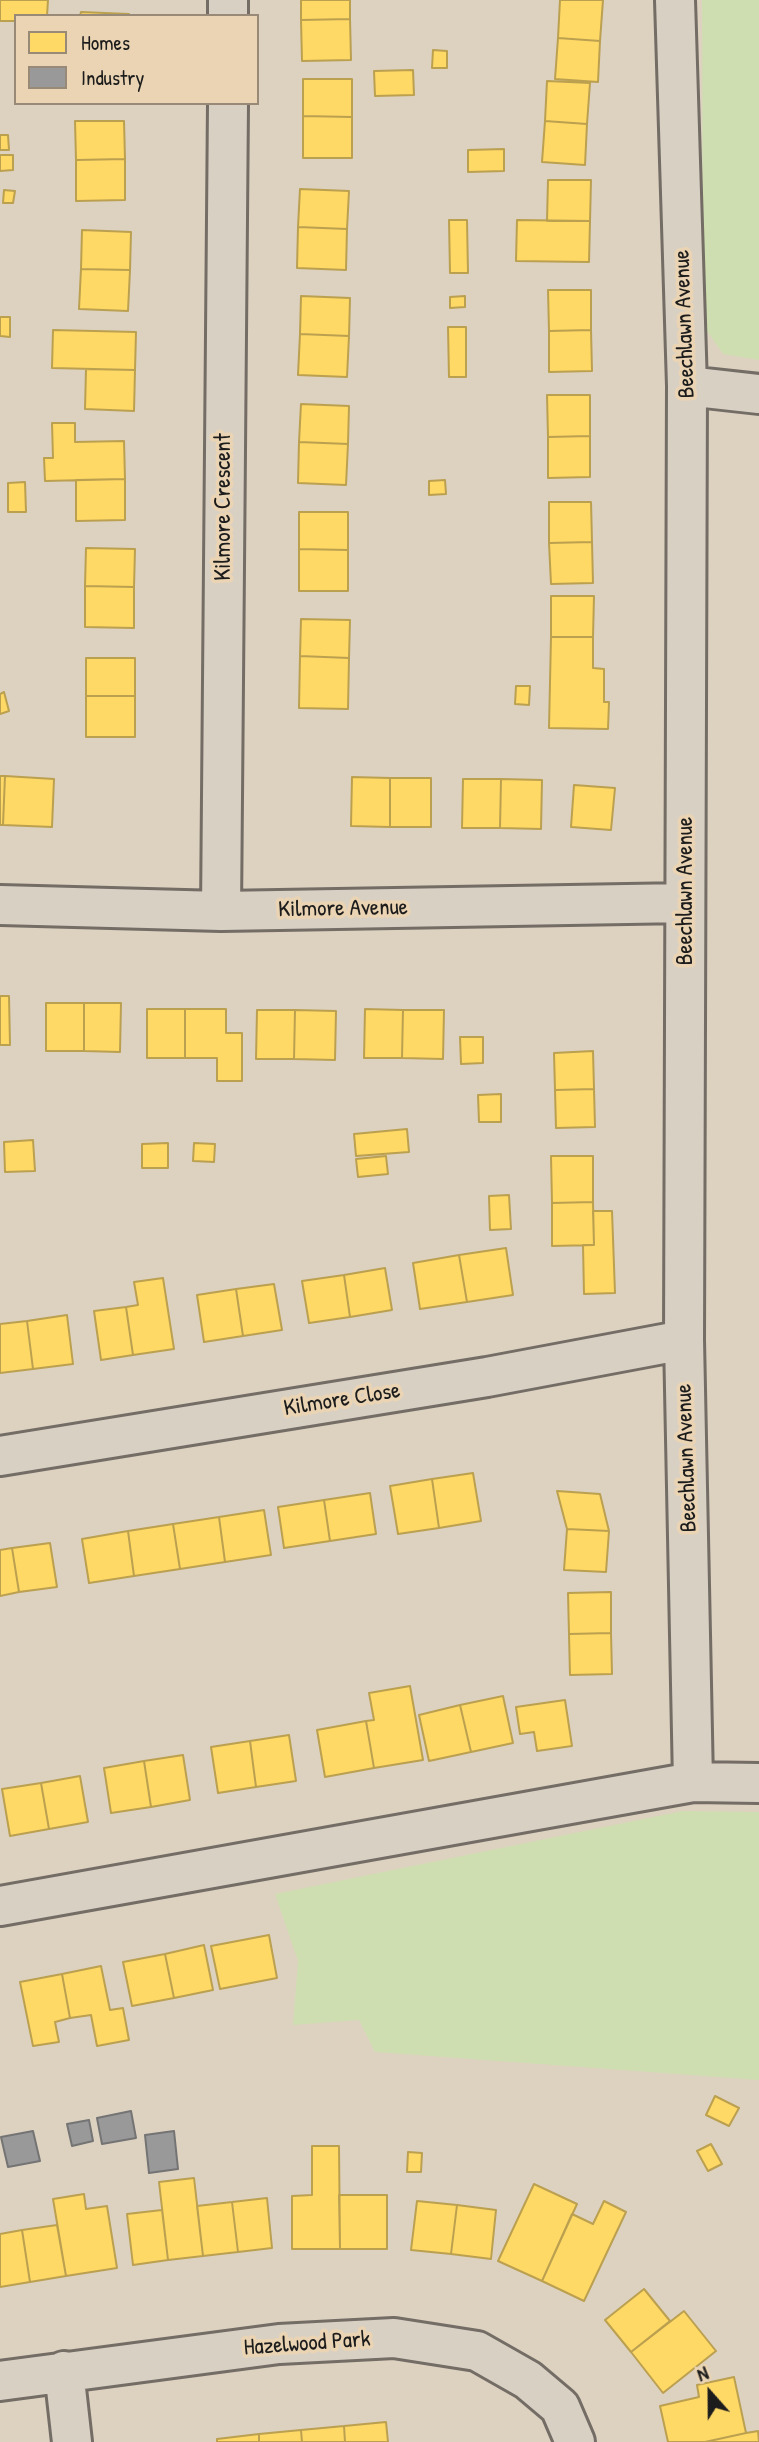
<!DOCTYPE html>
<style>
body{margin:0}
#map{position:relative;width:759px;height:2442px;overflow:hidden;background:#ddd1c0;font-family:"Patrick Hand",sans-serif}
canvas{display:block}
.legend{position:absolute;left:14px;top:14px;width:245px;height:91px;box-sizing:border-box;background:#ead4b3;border:2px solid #988a77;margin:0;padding:9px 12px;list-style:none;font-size:21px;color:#1c1c1c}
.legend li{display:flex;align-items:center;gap:14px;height:35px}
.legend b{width:35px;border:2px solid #988a77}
.north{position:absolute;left:675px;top:2358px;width:70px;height:70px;-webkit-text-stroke:5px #ead4b3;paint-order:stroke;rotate:339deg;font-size:19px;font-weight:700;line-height:28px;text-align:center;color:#1c1c1c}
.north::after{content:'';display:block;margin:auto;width:24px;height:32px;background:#1c1c1c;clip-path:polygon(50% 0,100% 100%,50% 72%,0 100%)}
</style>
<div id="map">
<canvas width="759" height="2442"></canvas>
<ul class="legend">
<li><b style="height:19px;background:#ffd966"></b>Homes</li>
<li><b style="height:19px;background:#999"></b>Industry</li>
</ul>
<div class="north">N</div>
</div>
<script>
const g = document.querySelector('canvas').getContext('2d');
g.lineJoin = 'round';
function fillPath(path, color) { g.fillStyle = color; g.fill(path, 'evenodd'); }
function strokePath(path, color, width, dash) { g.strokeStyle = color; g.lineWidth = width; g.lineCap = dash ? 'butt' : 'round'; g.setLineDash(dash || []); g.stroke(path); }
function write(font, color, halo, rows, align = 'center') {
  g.font = font + ' "Patrick Hand",sans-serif'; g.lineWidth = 7; g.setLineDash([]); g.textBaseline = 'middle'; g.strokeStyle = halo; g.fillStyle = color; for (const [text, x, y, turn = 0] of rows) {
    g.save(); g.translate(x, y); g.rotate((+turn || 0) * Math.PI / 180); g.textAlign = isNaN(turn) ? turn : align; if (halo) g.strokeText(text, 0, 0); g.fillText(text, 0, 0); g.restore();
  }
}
const green = new Path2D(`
 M702 0H759V360L723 354 703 325Z
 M683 1811 759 1812V2080L375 2052 359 2020 293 2025 298 1961 275 1894Z`);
const homes = new Path2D(`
 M0 0H48L47 16H16V21H0Z
 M301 0H350V19L301 20Z
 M560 0H603L600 41 558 38Z
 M81 12 129 14V16H80Z
 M350 19 351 60 302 61 301 20Z
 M558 38 600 41 598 82 555 79Z
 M433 50 447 51V68H432Z
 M413 70 414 95 375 96 374 71Z
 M303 79H352V117L303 116Z
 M547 81 590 83 587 124 545 121Z
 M303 116 352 117V158H303Z
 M75 121H124L125 159 76 160Z
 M545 121 587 124 585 165 542 162Z
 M0 135H8L9 150H0Z
 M504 149V171L468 172V150Z
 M0 155H13V170L0 171Z
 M125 159V200L76 201V160Z
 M548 180H591L590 221H547Z
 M300 189 349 191 347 229 298 227Z
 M4 190 15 191 13 203H3Z
 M449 220H467L468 273H450Z
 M517 220 590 221 589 262 516 261Z
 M298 227 347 229 346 270 297 268Z
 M82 230 131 232 130 270 81 269Z
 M81 269 130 270 128 311 79 309Z
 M548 290H591V330L549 331Z
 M301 296 350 298 349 336 300 334Z
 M465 296V307L450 308V297Z
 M0 317H10V337L0 336Z
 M448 327H466V377H449Z
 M53 330 136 332 135 370 52 368Z
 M591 330 592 371 549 372V331Z
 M300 334 349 336 347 377 298 375Z
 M86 369 135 370 134 411 85 409Z
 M547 395H590V436L548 437Z
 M301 404 349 406 348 444 299 442Z
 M52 423H75V442L124 441 125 479 45 481 44 458H53Z
 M590 436V477L548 478V437Z
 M299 442 348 444 346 485 298 483Z
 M125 479V520L76 521V480Z
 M445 480 446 494 429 495V481Z
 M25 482 26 512H8V483Z
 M549 502H591L592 542 549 543Z
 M299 512H348V550L299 549Z
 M592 542 593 583 551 584 549 543Z
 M86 548 135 549 134 587 85 586Z
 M299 549 348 550V591H299Z
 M85 586 134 587V628L85 627Z
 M551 596H594L593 637H551Z
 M301 619 350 620 349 658 300 656Z
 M551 637H593V668L604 669V702H609L608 729 549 728Z
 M300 656 349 658 348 709 299 708Z
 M86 658H135V696H86Z
 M516 686H530L529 705 515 704Z
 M4 692 9 711 0 714V694Z
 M86 696H135V737H86Z
 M0 776H5L3 825H0Z
 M5 776 54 779 52 827 3 825Z
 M352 777 390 778V827L351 826Z
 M390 778H431V827H390Z
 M463 779H501L500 828H462Z
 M501 779 542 780 541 829 500 828Z
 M574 785 615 788 611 830 571 827Z
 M0 996H9L10 1045H0Z
 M46 1003H84V1051H46Z
 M84 1003H121L120 1052 84 1051Z
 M147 1009H185V1058H147Z
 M185 1009H226V1033H242V1081H217V1058H185Z
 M365 1009 403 1010 402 1058H364Z
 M257 1010H295L294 1059H256Z
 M295 1010 336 1011 335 1060 294 1059Z
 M403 1010H444L443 1059 402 1058Z
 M460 1037H483V1063L461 1064Z
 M593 1051 594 1089 555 1090 554 1053Z
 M594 1089 595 1127 556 1128 555 1090Z
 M501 1094V1122H479L478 1095Z
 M407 1129 409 1152 356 1156 354 1134Z
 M33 1140 35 1171 5 1172 4 1142Z
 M168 1143V1168H142V1144Z
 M194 1143 215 1144 214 1162 193 1161Z
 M386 1156 388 1174 358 1177 356 1159Z
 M551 1156H593V1202L552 1203Z
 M509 1195 511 1229 490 1230 489 1196Z
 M593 1202 594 1245 552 1246V1203Z
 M593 1211H612L615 1293 584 1294 583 1245H594Z
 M506 1248 513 1295 467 1302 459 1255Z
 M459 1255 467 1302 420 1309 413 1263Z
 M385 1268 392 1310 350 1317 344 1275Z
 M344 1275 350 1317 309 1323 302 1281Z
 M163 1278 174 1349 133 1355 126 1307 138 1305 134 1282Z
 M274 1284 282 1330 243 1336 236 1289Z
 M236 1289 243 1336 204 1342 197 1295Z
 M126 1307 133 1355 101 1360 94 1311Z
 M67 1315 73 1364 33 1369 27 1321Z
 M27 1321 33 1369 0 1373V1324Z
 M473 1473 481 1521 439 1528 432 1479Z
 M432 1479 439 1528 398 1534 390 1486Z
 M557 1491 600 1494 609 1531 567 1529Z
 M370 1493 376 1534 330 1541 324 1500Z
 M324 1500 330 1541 284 1548 278 1507Z
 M264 1510 271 1555 225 1562 219 1517Z
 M219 1517 225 1562 180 1569 173 1524Z
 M173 1524 180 1569 134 1576 128 1531Z
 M567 1529 609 1531 606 1572 564 1570Z
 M128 1531 134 1576 89 1583 82 1539Z
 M50 1543 57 1587 19 1592 12 1548Z
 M12 1548 19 1592 0 1596V1550Z
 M611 1592V1633L569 1634 568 1593Z
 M611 1633 612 1674 570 1675 569 1634Z
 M410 1686 423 1760 374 1768 366 1721 374 1720 369 1693Z
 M503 1696 513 1743 471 1752 460 1705Z
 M565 1700 572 1746 537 1751 534 1732 520 1734 516 1707Z
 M460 1705 471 1752 429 1761 419 1715Z
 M366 1721 374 1768 325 1777 317 1730Z
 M289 1735 296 1781 256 1787 250 1741Z
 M250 1741 256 1787 218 1793 211 1747Z
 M183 1755 190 1800 151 1807 144 1761Z
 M144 1761 151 1807 111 1813 104 1768Z
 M80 1776 88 1822 49 1829 41 1783Z
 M41 1783 49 1829 10 1836 2 1789Z
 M269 1935 277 1978 220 1989 211 1946Z
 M204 1945 213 1990 174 1998 165 1954Z
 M165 1954 174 1998 132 2006 123 1962Z
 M101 1966 110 2010 123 2008 129 2040 97 2046 91 2015 70 2018 62 1974Z
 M62 1974 70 2018 55 2022 59 2042 33 2046 20 1982Z
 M715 2096 739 2108 729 2126 706 2115Z
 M711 2144 722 2164 708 2171 697 2151Z
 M312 2146H339L340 2249H292V2196L312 2195Z
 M408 2152 422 2153 421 2172H407Z
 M194 2178 203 2256 168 2260 159 2182Z
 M534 2184 577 2204 542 2281 498 2261Z
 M84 2194 86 2209 107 2206 117 2268 66 2276 53 2199Z
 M339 2195H387V2249H340Z
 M267 2198 272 2248 238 2252 232 2202Z
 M417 2201 457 2205 451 2254 411 2250Z
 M604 2201 626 2212 584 2301 542 2281 572 2214 593 2224Z
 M232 2202 238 2252 203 2256 197 2206Z
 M457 2205 496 2210 491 2259 451 2254Z
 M162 2210 168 2260 133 2265 127 2214Z
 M57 2225 66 2276 30 2282 22 2230Z
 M22 2230 30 2282 0 2287V2234Z
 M644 2289 670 2321 631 2352 605 2320Z
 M684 2311 716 2351 663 2393 631 2352Z
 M734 2377 746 2433 705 2442H668L660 2406 699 2397 697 2385Z
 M386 2422 388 2442H345L344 2426Z
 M344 2426 345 2442H302L301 2430Z
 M301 2430 302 2442H259V2434Z
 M758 2431 759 2442H705L746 2433Z
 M259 2434V2442H217V2439Z`);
const industry = new Path2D(`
 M131 2111 136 2138 102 2144 97 2118Z
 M89 2120 93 2141 72 2146 67 2124Z
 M33 2131 40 2161 8 2167 1 2137Z
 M174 2131 178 2169 149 2173 145 2135Z`);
const minor = new Path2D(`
 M675 0 687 386 684 1340 693 1782
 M228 16V0
 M687 386 759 394
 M0 905 221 911 685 903
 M221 911 228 103
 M0 1456 487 1377 684 1340
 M0 1906 693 1782 759 1783
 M64 2371 72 2442
 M0 2381 279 2344 394 2338 477 2351 528 2380 560 2407 575 2442`);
const streetNames = [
 ["Beechlawn Avenue",685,324,-92],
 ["Kilmore Crescent",224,507,-90],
 ["Beechlawn Avenue",686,891,-90],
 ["Kilmore Avenue",343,909,-1],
 ["Kilmore Close",342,1400,-9],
 ["Beechlawn Avenue",687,1458,-92],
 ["Hazelwood Park",307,2344,-4]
];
fillPath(green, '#cfdeb0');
fillPath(homes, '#ffd966');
strokePath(homes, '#bba050', 2);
fillPath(industry, '#999');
strokePath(industry, '#747474', 2);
strokePath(minor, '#736d66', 44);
strokePath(minor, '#d9d0c4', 38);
write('23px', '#1c1c1c', '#ead4b3', streetNames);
</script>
